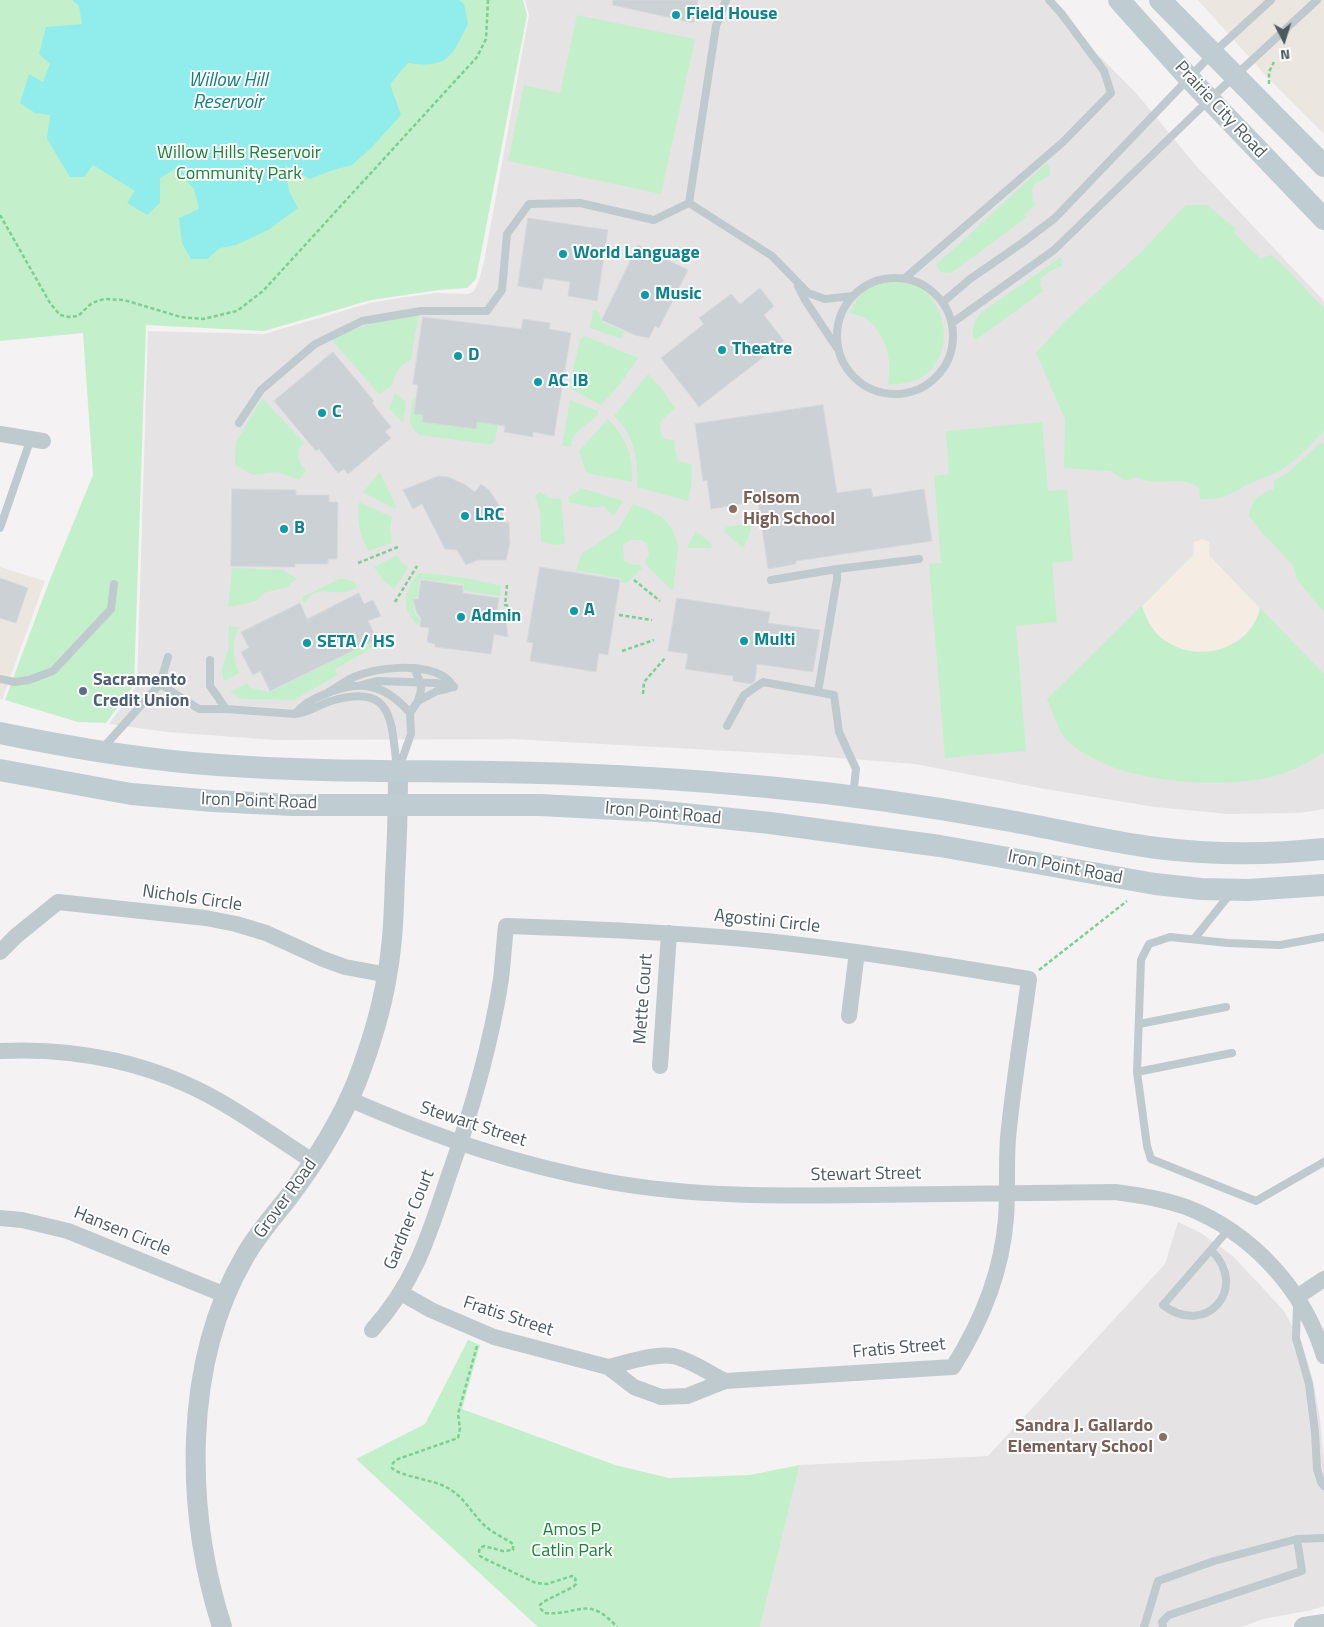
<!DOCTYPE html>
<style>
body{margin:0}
#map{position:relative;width:1324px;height:1627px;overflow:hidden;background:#f5f2f3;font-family:"Titillium Web",sans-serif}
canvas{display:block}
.north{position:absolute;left:1259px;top:15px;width:50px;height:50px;-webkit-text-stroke:4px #fff;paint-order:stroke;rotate:175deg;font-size:14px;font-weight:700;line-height:20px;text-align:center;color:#4a5a60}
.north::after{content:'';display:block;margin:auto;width:18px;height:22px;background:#4a5a60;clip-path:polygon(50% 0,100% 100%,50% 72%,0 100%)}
</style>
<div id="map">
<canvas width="1324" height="1627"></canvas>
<div class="north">N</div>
</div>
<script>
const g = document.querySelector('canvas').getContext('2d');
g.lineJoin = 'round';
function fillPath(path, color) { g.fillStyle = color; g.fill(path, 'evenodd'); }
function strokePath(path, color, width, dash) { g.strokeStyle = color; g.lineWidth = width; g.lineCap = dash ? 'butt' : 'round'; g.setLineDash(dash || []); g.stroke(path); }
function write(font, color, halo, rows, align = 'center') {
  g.font = font + ' "Titillium Web",sans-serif'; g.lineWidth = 4; g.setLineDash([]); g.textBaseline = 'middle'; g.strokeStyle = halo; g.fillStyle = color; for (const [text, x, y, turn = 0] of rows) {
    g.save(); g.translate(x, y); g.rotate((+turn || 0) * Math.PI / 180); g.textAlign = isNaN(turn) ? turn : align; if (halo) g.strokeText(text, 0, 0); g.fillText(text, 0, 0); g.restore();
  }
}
const commercial = new Path2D(`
 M1198 0H1324V134L1268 78Z
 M0 567 45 581 2 700 0 699Z`);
const education = new Path2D(`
 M525 0H1044L1136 93 1198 168 1324 301V809L1300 813 1228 814 1155 807 1045 789 915 764 802 755 512 739 275 740 167 732 109 724 137 685 148 331 264 334 370 303 405 297 437 293 468 294 474 291 479 280 484 262 529 15Z
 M1178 1222 1201 1233 1233 1256 1284 1311 1302 1344 1313 1380 1320 1419 1324 1464V1606L1312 1610 1263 1619 1242 1627H760L800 1465 988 1456 1165 1264Z`);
const green = new Path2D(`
 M0 0H523L527 15 476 279 467 288 439 290 371 300 264 331 146 325 134 685 106 723 78 722 5 700 49 582 93 475 83 333 0 341Z
 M577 15 695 39 661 194 508 161 524 85 560 93Z
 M1047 163 1050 169V175L1034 184 1032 192 1033 202 1036 204 1024 215 1027 217 951 273 940 272 936 265Z
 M1186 205H1207L1236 229 1234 233 1260 258 1271 255C1290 270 1306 291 1324 308V431C1311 444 1299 458 1284 468 1274 475 1262 478 1251 483 1229 494 1227 500 1200 499L1199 488C1181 474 1156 488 1136 477 1120 485 1123 477 1110 471L1064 468 1065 419 1036 353 1066 320 1139 254Z
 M1061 257 1062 266 1049 272 1041 278 1040 285 1043 291 977 339H974C971 328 974 321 982 312Z
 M898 281C906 283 915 285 923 290 930 295 935 304 939 312 949 334 944 363 922 377 911 383 900 384 888 385 893 362 886 330 864 318 859 316 855 313 849 314 861 288 871 285 898 281Z
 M593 310 599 312 602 322 624 331 622 339 590 328Z
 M418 316 411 360C400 366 393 372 393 385L379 394 332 340C358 325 389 318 418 316Z
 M585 336 638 358 621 383 601 405 569 388 580 340Z
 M648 374 660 387 675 408 661 421 660 431 665 439 674 440 677 460 692 465 691 486 688 501 637 487C639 461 634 434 614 416Z
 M395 393 406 402 403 423 389 408Z
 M416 397 414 414 423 415 422 422 475 429 477 422 485 423 500 414 495 441 492 444H487L420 435C405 426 411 415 413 399Z
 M262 398 305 444 299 448C297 457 298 464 306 469L300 480 277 472 253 475 236 466 235 459 236 442Z
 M570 400 598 411V415C588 424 571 432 571 447L562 446Z
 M608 419C626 437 634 457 632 482L586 473 579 451Z
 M1042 422 1048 491 1067 490 1073 561 1052 563 1057 622 1016 626 1026 751 945 758 929 564 941 563 934 476 949 474 946 431Z
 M1321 442 1324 444V612L1297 580 1293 565 1262 533 1249 516C1250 501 1260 493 1274 489V480L1288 473Z
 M380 472 396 506 395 509 363 492Z
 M581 488 623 501 614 516 603 506C587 510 585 503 570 503L568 497 577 492Z
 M540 492 550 498 561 499 565 544 553 545 541 542 540 512 535 496Z
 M359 502 392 517 390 529 392 543 368 551C359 532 357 523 359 502Z
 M633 504C651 511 666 515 674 533 676 538 678 543 678 548 677 562 674 574 674 588L672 590 650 569 645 562 649 556 647 543C638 539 631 538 623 545L624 561 634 565H641L642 568 627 583H621L622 579 576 570 582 553 597 544 619 528Z
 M747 524H750L752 527 744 547H742L724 531 726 527Z
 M696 531 712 544 711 548H688V546Z
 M1202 539 1209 542 1210 548 1209 555 1324 674V753C1310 761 1295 770 1279 775 1222 791 1111 784 1067 740 1058 732 1052 710 1047 699L1193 555 1194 542Z
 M397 555 402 563 408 568 394 589 382 579 374 567Z
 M232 568 283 570C287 574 292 574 296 579L287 587 264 593 257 600 249 603 228 607Z
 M418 573C447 574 473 579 501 586L500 596 464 591V584L421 579 419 580 417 597 413 598 415 614 420 619 419 627C416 623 411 619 409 614 401 601 410 584 418 573Z
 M339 579H345L355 582 357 587C354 589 350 591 346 592 330 594 312 585 305 604L302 597Z
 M229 626 239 627C231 641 233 659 239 673L224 681 222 670 228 649Z
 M376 640 379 644 335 669 337 675 294 700 242 699 230 692 247 683 251 688 270 692Z
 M468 1340 480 1345 462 1409 615 1465 669 1478 750 1475 800 1465 760 1627H538L356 1459 425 1424Z`);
const sand = new Path2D(`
 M1202 539 1209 542 1210 548 1209 555 1260 608C1251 648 1202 663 1169 643 1154 635 1147 621 1142 606L1193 555 1194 542Z`);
const water = new Path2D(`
 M72 0H459L464 4 468 24C451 57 448 69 408 63L390 84 401 115 371 148 352 165 330 171 310 179 285 165 289 191 298 208 268 230 236 245 220 248 207 259H191L182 243 179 218 199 209 194 189 175 169 160 178V203L147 215 127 203 135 191 93 165 84 177H70L47 139 50 115 35 113 20 103 29 74 43 82 50 64 39 54 46 27 82 24 79 6Z`);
const building = new Path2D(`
 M613 0H698L694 23 613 5Z
 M528 218 608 230 597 301 568 296 570 282 544 278 542 290 518 286Z
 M638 245 688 270 659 328 655 326 649 338 635 335 602 320Z
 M760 288 774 306 764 315 784 341 699 407 661 358 704 324 699 318 731 294 740 304Z
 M423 317 521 329 523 319 550 323 549 329 571 333 554 436 533 432V437L504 432 505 426 477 422 476 429 422 422 423 415 414 414 418 385 413 384Z
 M333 352 374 401 372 403 391 427 385 432 391 438 348 474 344 469 338 473 319 449 316 451 274 401Z
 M823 405 837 493 871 488 873 497 924 489 932 541 796 561V564L768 569 758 501 711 509 707 480 703 481 695 424Z
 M439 476 448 477 464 484 475 492 481 484 489 490 501 508 505 523 509 522 510 544 506 560H478L466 565 457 550 445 549 422 504 413 509 403 490Z
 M232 489 296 490V495H329V502H338L337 559H328V564H295V567L231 566Z
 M540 567 620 580 608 655 599 653 596 672 530 661 533 643 527 642Z
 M0 578 28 588 16 623 0 618Z
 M421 580 463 586V593L499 598 497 610 506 622 508 637 494 634 491 654 435 647V644L427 642 429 628 420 627 421 618 417 613 413 599H418Z
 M359 593 364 604 373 600 381 616 368 621 377 639 270 691 260 671 253 675 241 652 249 648 241 632 300 603 307 619Z
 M677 598 770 612 768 623 820 630 813 672 757 664 755 681 751 684 733 681V676L685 669 688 654 668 651Z`);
const path = new Path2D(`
 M1269 84V72L1274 62
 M0 215 50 303 60 315 69 317 78 316 92 303 104 299 124 300 181 317 203 319 237 311 263 291 477 57 486 39 488 0
 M358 563 398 547
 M634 580 660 601
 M507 585 505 605 510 606
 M395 602 417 566
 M619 615 652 620
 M622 651 654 640
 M643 694 644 682 666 657
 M1039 970 1127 901
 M477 1346 458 1414 460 1429 458 1438 398 1459 393 1463 392 1468C399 1476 434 1480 446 1487 463 1496 469 1509 481 1522 490 1532 503 1537 513 1544V1550L503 1551 484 1546 480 1548 479 1551 480 1556 485 1559 536 1583 547 1584 572 1576 575 1577 576 1584 573 1587 543 1602 540 1605 541 1609 544 1613C579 1616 587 1594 617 1627`);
const service = new Path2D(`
 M726 0 716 26 689 203 772 256 808 293 825 299 853 296
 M837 336a58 58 0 1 1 116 0a58 58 0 1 1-116 0Z
 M905 278 1063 142 1111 93 1104 71 1061 13 1049 0
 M798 286 805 300 837 348
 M943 302 970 279 1022 243 1055 218 1212 54 1271 0
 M952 323 1054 250 1210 99 1317 0
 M239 423 261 390 315 344 362 321 421 311H487L502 290 507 234 529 204 580 203 654 220 689 203
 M0 528 31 438
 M771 580 837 569 919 559
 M210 660V686L226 709
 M0 679 15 682 29 680 53 671 111 609 114 584
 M160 684 199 709H226L295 714C308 713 318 705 331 701 394 682 391 721 397 768
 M362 685 378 681 436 683 454 687
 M818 692 837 579V569
 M327 693C336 688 345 681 354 677 378 667 420 663 443 676 447 678 451 683 454 687
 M418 701 437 691 450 688
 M295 714C302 705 312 699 323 695 359 679 384 683 410 713
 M727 726 744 695 763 682 834 695 839 732 856 769 853 796
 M102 749 160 684 168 657
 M399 768 411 734 410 713 418 701 421 690 420 682 414 668
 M1324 937 1280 945 1228 943 1170 937 1149 944 1141 960 1137 1072 1147 1146 1151 1159 1256 1201 1324 1162
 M1194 939 1230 894
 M1139 1024 1226 1007
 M1137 1072 1232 1053
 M1211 1250C1250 1288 1206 1338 1163 1305L1229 1229
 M1297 1304 1296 1338 1309 1384 1315 1432 1317 1469 1321 1482 1324 1486
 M1144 1627 1158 1581 1214 1561 1297 1539 1324 1538
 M1163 1627 1162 1622 1169 1615 1302 1571 1297 1539`);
const minor = new Path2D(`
 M0 434 43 441
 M0 952 16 936 58 902 206 918 236 924 266 933 323 959 345 967 388 975
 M849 1016 857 952
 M0 1051C76 1047 154 1063 221 1102 252 1120 283 1142 314 1162
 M660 1066 669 933
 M349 1099C436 1137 516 1165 610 1182 694 1197 779 1196 864 1195 948 1194 1031 1193 1115 1192 1139 1195 1163 1199 1186 1207 1251 1232 1304 1289 1324 1356
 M0 1218 22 1220 68 1231 225 1295
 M1297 1297 1324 1279
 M372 1330C415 1282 428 1238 448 1178 470 1116 491 1044 501 979 503 962 504 944 506 926 589 929 673 932 755 940 847 949 938 964 1029 979 1022 1032 1013 1085 1008 1138 1006 1164 1008 1191 1006 1218 1002 1272 982 1321 953 1367L725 1381 687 1396 661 1397 634 1387 608 1367 494 1337 431 1310 401 1293
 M608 1367C626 1363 655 1353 673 1356 691 1360 709 1373 725 1381`);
const tertiary = new Path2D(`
 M222 1627C185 1511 182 1364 245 1256 257 1235 273 1217 288 1198 315 1162 340 1123 357 1081 370 1047 381 1012 387 976 393 943 394 910 395 876 397 842 398 807 398 772
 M1304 1627 1324 1624`);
const secondary = new Path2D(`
 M1119 0 1189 78 1324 219
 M1160 0 1324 166
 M0 733C72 748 145 760 218 765 325 773 433 770 540 773 616 775 691 780 767 787 844 794 922 805 999 819 1052 828 1104 841 1157 848 1213 855 1268 855 1324 849
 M0 770 131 794 213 801 293 805H540L655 811 770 823 940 846 1155 884 1201 889 1248 890 1324 885`);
const markers = [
 [676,15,5,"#0f9aa8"],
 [563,254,5,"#0f9aa8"],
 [645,295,5,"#0f9aa8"],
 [722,350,5,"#0f9aa8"],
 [458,356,5,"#0f9aa8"],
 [538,382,5,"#0f9aa8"],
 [322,413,5,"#0f9aa8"],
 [733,509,5,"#8d6e63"],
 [465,516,5,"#0f9aa8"],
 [284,529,5,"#0f9aa8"],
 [574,611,5,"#0f9aa8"],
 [461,617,5,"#0f9aa8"],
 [744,641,5,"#0f9aa8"],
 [307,643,5,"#0f9aa8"],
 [83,691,5,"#5c6f8a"],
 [1163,1437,5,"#8d6e63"]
];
const cultureNames = [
 ["Field House",686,15],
 ["World Language",573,254],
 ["Music",655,295],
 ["Theatre",732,350],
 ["D",468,356],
 ["AC IB",548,382],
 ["C",332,413],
 ["LRC",475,516],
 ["B",294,529],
 ["A",584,611],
 ["Admin",471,617],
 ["Multi",754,641],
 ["SETA / HS",317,643]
];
const streetNames = [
 ["Prairie City Road",1220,110,47],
 ["Iron Point Road",259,802,2],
 ["Iron Point Road",663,814,5],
 ["Iron Point Road",1065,868,11],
 ["Nichols Circle",192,899,8],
 ["Agostini Circle",767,922,6],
 ["Mette Court",644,999,-86],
 ["Stewart Street",473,1125,18],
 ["Stewart Street",866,1175,-1],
 ["Grover Road",286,1199,-54],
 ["Gardner Court",410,1220,-68],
 ["Hansen Circle",122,1232,22],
 ["Fratis Street",508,1317,18],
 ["Fratis Street",899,1349,-5]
];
const parkNames = [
 ["Willow Hills Reservoir",239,154],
 ["Community Park",239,175],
 ["Amos P",572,1531],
 ["Catlin Park",572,1552]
];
const educationNames = [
 ["Folsom",743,499],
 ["High School",743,520],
 ["Sandra J. Gallardo",1153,1427,"right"],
 ["Elementary School",1153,1448,"right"]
];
const serviceNames = [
 ["Sacramento",93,681],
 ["Credit Union",93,702]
];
const waterNames = [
 ["Willow Hill",228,81],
 ["Reservoir",228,103]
];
fillPath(commercial, '#ebe6e0');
fillPath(education, '#e6e3e5');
fillPath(green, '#c3f0ca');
fillPath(sand, '#f5ece4');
fillPath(water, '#90edec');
fillPath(building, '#ccd1d5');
strokePath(building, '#d6dadd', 1);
strokePath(path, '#7acf93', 2.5, [4, 2.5]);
strokePath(service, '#becace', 8);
strokePath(minor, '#becace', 16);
strokePath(tertiary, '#becace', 20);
strokePath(secondary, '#bfcdd3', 22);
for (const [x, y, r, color] of markers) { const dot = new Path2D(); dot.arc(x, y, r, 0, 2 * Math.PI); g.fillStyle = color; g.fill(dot); strokePath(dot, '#fff', 2); }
write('bold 18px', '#0d838f', '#fff', cultureNames, 'left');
write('18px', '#4a5a60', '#fff', streetNames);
write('18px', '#188436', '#fff', parkNames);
write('bold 18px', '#785e54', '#fff', educationNames, 'left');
write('bold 18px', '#4e5e75', '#fff', serviceNames, 'left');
write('italic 19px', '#0e8180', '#fff', waterNames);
</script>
